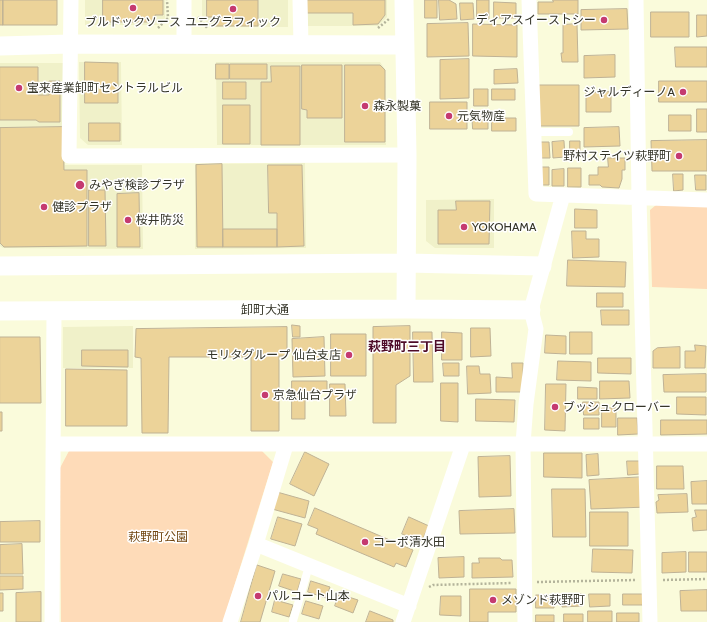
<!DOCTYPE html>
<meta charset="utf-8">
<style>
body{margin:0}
canvas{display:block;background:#fafbdb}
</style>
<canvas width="707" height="622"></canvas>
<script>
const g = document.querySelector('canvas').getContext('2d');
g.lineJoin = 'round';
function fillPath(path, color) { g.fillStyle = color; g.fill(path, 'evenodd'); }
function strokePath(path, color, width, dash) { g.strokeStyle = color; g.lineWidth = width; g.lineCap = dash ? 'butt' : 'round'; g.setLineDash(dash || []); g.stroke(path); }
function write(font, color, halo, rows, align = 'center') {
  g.font = font + ' Cabin,"Noto Sans JP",sans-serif'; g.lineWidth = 3; g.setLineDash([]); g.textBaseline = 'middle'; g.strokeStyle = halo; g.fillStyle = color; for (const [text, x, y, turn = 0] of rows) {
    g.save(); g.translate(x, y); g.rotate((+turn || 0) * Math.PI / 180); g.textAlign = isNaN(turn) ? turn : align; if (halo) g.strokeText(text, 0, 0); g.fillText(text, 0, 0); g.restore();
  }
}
const built = new Path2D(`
 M85 0H165V18L158 25H85Z
 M202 0H288V27H210L202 16Z
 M304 0H387V17L378 26H304Z
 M79 62H121L122 145H88L80 138Z
 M216 62H380L385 69 386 145H217Z
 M0 63H64L65 165H142L143 249 3 248 0 246Z
 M305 163 306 248 195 249V164Z
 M494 199V248H435L426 241V200Z
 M133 326V368H63V327Z`);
const green = new Path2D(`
 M656 205 707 206V289L652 287 650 210Z
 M69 451H262L273 462 223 622H61L60 468Z`);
const building = new Path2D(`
 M0 0H3V25H0Z
 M3 0H57V25H3Z
 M103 0H163V15H155V22H103Z
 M207 0H258V26H215V17H207Z
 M307 0H385V15L378 24 353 25V13H307Z
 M425 0H437V18H425Z
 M439 0H449L456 4 457 19 440 20Z
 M477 0H489V19H477Z
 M553 0H578V14H538V2H553Z
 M494 2 516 3V18H494Z
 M460 3H473L474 19 461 20Z
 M627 9 628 29 581 30V10Z
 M651 12H689V37H651Z
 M697 15H707V36L697 37Z
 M468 23 469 56 427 57V24Z
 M473 24 517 25V57L473 56Z
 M577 24 578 62H562L561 53H563V25Z
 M675 47H707V67H676Z
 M615 55V77L584 78V56Z
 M469 59V98L440 99V60Z
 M85 62 118 63V103H85Z
 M216 64H229V79H216Z
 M230 64H267V79H230Z
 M302 65H342V118H307V110L302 109Z
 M345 65H380L385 70V142H345Z
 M271 66H300V145H261V82H271Z
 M0 67H38V95H49V81H60V122H39L36 120H0Z
 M517 69 518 83 494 84V70Z
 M659 81H707V102H659Z
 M223 82H246V99H223Z
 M536 85H579V126H537Z
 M474 89H488V106H474Z
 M492 89H515V100H492Z
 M611 92V112H586V93Z
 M430 102H467V129H430Z
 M223 105H250V144H223Z
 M697 109H707V132H697Z
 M472 111H488V129H473Z
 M669 115H691V131H669Z
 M492 118H516V131H492Z
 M89 123H120V141H89Z
 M63 127 64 170H87V246L4 247 0 243V128Z
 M619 127 620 146 584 147V128Z
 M707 140V171H652L651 141Z
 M564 141 565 157 553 158 552 142Z
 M570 141H580V157H570Z
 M538 142H549L550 158H539Z
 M608 158H625V170H622V179L619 188 602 187 600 185H589V175H598V167H608Z
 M222 164 223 247H197L196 165Z
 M268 165H302L304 246 277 247V213H269Z
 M539 167H549V185H539Z
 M568 168H581V187H568Z
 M564 169V186H552V170Z
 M673 174H683V190L674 191Z
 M695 175H706V190H696Z
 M89 190H105L106 246H89Z
 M139 193 140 247H117V194Z
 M456 201H490L489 244H438V210H456Z
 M575 209 597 210V228H575Z
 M223 229H277V247H223Z
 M572 231H586V239H599V257L573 258Z
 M568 260 626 262 625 287 567 286Z
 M597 293H623V307H597Z
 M601 310H629V325H602Z
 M292 325 300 326V337H293Z
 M410 326V376L396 385V423H373V327Z
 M287 327V356H279V431H251V357H169L168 433H142L141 358 135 357 136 329Z
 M471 328H490L491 356 471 357Z
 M413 332H432L433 382H414Z
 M442 332 462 333V360H442Z
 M570 332H592V354H570Z
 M331 334H366V376H331Z
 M546 335 566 336V354L545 353Z
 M0 337H40L41 403H0Z
 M324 337 325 376 293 377 292 339Z
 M695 345 706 346 705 368H685V351H695Z
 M680 347V368H653V351L657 348Z
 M82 350H128V367L82 366Z
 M598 358H631V374L598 373Z
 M558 361 591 362V381L557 380Z
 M443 363H459V376H444Z
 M512 363H523V392H496V377L512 378Z
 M467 366H479L480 374H490L491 393 468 394Z
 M66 369 127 370V426H66Z
 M706 374V392H664L663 375Z
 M292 381H327V392H305V419H292Z
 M600 381H629L630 398 600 399Z
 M441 383H458V422L441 421Z
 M330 384H345L346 416H330Z
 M546 384H566L565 431 545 430Z
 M578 387 597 388V399H578Z
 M677 397H706V415L677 414Z
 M476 399 515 400 514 422 476 421Z
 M583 402H599V415H584Z
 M602 408H616V427H602Z
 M0 412H2V431H0Z
 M584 418H599V429H584Z
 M618 418H637L638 434 618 435Z
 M661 420H707V434L661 435Z
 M305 452 329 464 314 496 290 484Z
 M544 453H582V478L544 477Z
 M598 454 599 475 587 476 586 455Z
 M510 456 511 496 479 497 478 457Z
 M627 461H640V474L628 475Z
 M657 466H683L684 489H657Z
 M646 477 648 507 591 509 589 480Z
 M707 481V504H692L691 482Z
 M552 489H585L586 537H553Z
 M277 492 309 501 305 518 272 509Z
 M687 494 688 512 657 513 656 502 659 500 658 495Z
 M315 508 413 550 406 567 396 563 394 567 316 534 318 529 308 525Z
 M514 509 515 533 460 534 459 511Z
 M695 510H707V530L693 531 692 518 696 517Z
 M590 512H628V546H590Z
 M278 517 302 524 295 546 271 539Z
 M409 517 429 526 421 542 402 534Z
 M40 521V542H0V522Z
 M22 544 23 574H0V545Z
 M593 549 633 550 632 573 592 572Z
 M686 552V572L662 573V553Z
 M689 552H707V572H689Z
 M464 557V577L439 578 438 558Z
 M479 558H500L502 560H512L513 577 472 578V563H479Z
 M257 565 275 571 260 622H241Z
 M283 574 301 579 297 592 279 586Z
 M0 576H23V589L0 590Z
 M311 581 330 587 326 598 308 592Z
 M470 589H516V612H488V622H470Z
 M707 590V611H681L680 591Z
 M41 592V622H16V593Z
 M0 593H3V611H0Z
 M339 594 358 600 353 613 335 606Z
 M581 594 582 606 562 607V595Z
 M589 594H610V606L590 607Z
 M623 594H643V605H623Z
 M536 595H554V608H536Z
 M441 596H461V616L440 615Z
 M275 600 293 605 289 617 272 612Z
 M306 601 323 606 319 619 302 614Z
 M370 611 393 620V622H366Z
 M588 611H612V622H588Z
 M617 613H639V622H617Z
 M564 614H583V622H564Z
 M536 615H554V622H536Z`);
const path = new Path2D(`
 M198 17 208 29
 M158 28 168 18 167 0
 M378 28 389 19
 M663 580 707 579
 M537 582 636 580
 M429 587 433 585 512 583`);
const service = new Path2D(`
 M534 132H569
 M293 621 309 566`);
const minor = new Path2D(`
 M71 0 69 156 407 155
 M300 0 301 45
 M529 0 536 194 707 200
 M636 0 639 197 650 622
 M184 45V0
 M54 444H707
 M256 544 409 606
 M52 622 54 311
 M230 622 256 544 286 445
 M403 622 463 445
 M525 622 523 444 526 404 536 329 531 310 563 195`);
const tertiary = new Path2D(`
 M404 0 407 155 406 309
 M0 46 70 44 404 45
 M0 266 406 263 542 266
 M0 311 406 309 531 310`);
const markers = [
 [133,8,4,"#c53a70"],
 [233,9,4,"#c53a70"],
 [604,20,4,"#c53a70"],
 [19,88,4,"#c53a70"],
 [683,92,4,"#c53a70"],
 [365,106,4,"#c53a70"],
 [449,116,4,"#c53a70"],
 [679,156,4,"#c53a70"],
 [80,185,5,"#c53a70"],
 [44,207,4,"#c53a70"],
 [128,220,4,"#c53a70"],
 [464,227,4,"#c53a70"],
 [349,355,4,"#c53a70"],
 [265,395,4,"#c53a70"],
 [555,407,4,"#c53a70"],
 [365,542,4,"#c53a70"],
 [258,596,4,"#c53a70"],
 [493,600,4,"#c53a70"]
];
const poiNames = [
 ["ディアスイーストシー",596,20,"right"],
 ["ブルドックソース",133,22,"center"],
 ["ユニグラフィック",233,22,"center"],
 ["宝来産業卸町セントラルビル",27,88],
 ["ジャルディーノA",675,92,"right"],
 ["森永製菓",373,106],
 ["元気物産",457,116],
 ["野村ステイツ萩野町",671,156,"right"],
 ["みやぎ検診プラザ",89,185],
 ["健診プラザ",52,207],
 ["桜井防災",136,220],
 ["YOKOHAMA",472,227],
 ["モリタグループ 仙台支店",341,355,"right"],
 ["京急仙台プラザ",273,395],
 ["ブッシュクローバー",563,407],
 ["コーポ清水田",373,542],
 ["パルコート山本",266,596],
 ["メゾンド萩野町",501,600]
];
const streetNames = [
 ["卸町大通",265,310]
];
const parkNames = [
 ["萩野町公園",158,537]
];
const neighbourhoodNames = [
 ["萩野町三丁目",407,347]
];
fillPath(built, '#f0f1c9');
fillPath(green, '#fedbb8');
fillPath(building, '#ecd399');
strokePath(building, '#bfb295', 1);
strokePath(path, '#b4b49b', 2.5, [2, 2]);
strokePath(service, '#fff', 8);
strokePath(minor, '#fff', 15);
strokePath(tertiary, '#fff', 19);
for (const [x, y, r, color] of markers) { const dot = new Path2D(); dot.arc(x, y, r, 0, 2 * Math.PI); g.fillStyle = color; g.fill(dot); strokePath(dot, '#fff', 1.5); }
write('12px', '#353529', '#fff', poiNames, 'left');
write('12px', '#353529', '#fff', streetNames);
write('12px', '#70450f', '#fff', parkNames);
write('bold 13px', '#4e0b28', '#fff', neighbourhoodNames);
</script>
